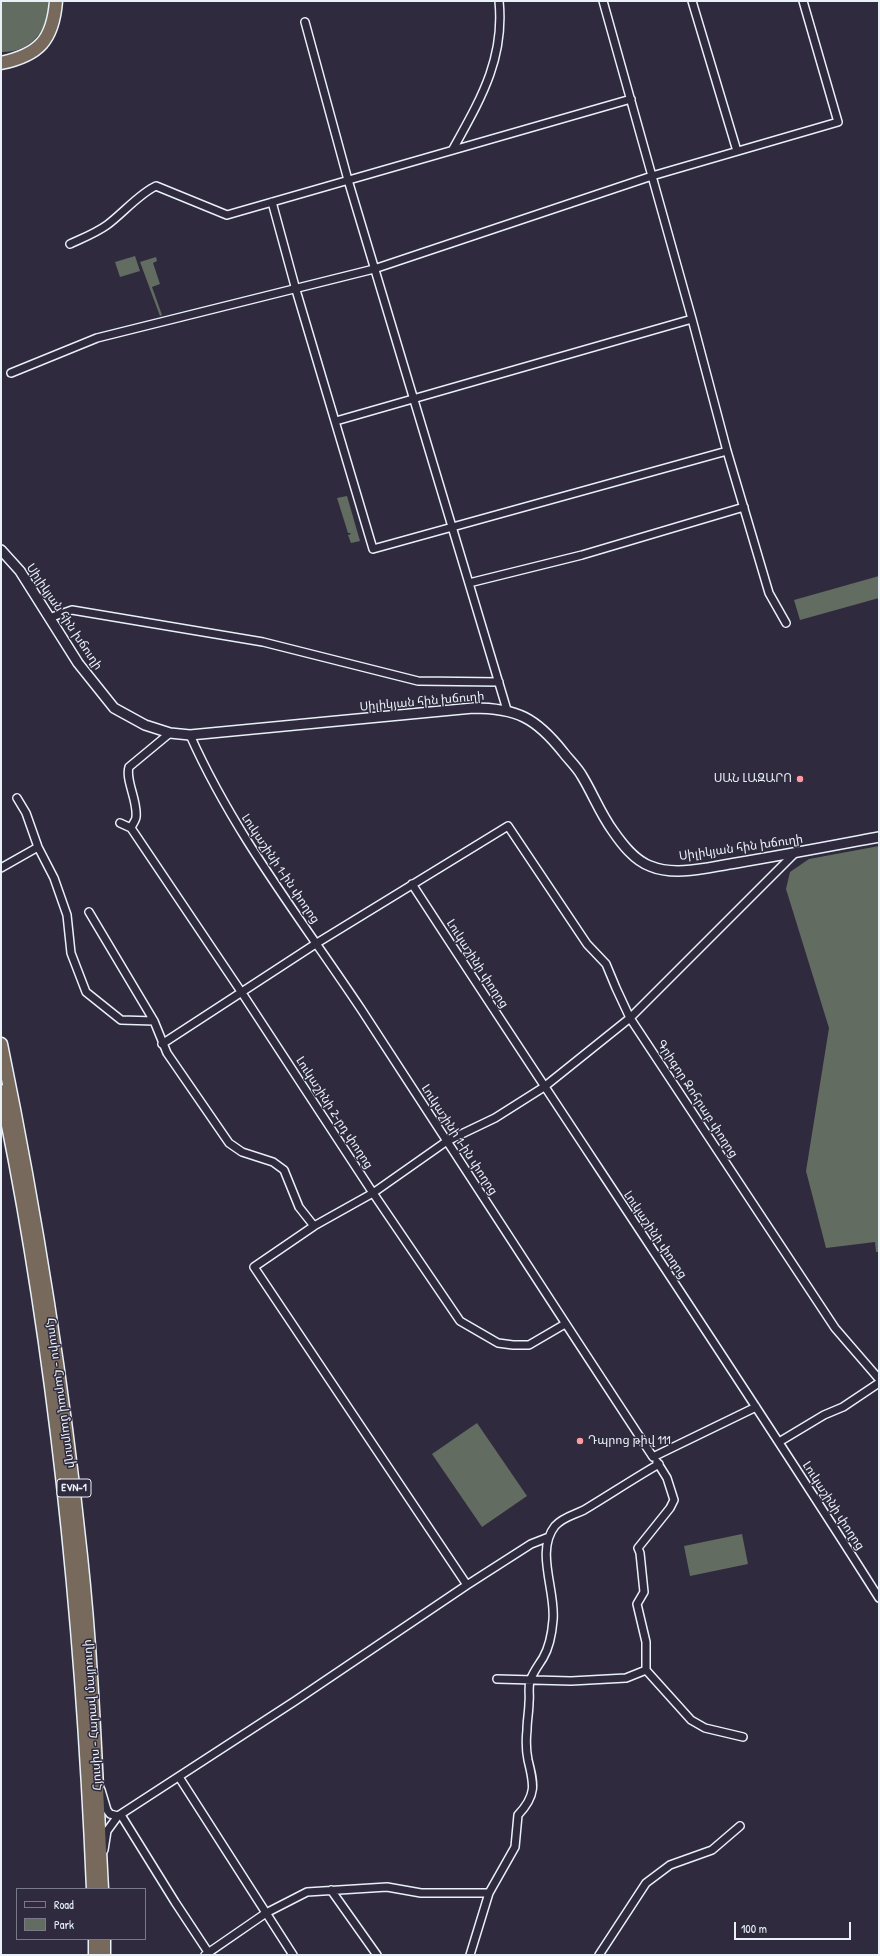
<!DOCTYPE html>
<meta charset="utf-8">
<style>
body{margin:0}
#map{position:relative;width:880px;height:1956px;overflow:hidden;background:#2f2a3d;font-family:"Patrick Hand",sans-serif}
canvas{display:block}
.frame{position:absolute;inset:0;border:2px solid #e8f1f8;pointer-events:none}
.legend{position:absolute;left:16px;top:1888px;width:130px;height:52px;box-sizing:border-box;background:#2f2a3d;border:1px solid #797a88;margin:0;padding:5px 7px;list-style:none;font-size:12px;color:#e8f1f8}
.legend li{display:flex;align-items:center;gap:8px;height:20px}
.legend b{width:20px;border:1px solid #797a88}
.scale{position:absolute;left:734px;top:1922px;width:117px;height:18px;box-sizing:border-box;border:2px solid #e8f1f8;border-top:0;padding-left:5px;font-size:12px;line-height:14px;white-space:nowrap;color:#e8f1f8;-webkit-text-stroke:3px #2f2a3d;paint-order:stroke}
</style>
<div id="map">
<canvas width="880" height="1956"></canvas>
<div class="frame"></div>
<ul class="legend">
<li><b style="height:5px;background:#2f2a3d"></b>Road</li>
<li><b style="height:11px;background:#626c61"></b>Park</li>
</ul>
<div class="scale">100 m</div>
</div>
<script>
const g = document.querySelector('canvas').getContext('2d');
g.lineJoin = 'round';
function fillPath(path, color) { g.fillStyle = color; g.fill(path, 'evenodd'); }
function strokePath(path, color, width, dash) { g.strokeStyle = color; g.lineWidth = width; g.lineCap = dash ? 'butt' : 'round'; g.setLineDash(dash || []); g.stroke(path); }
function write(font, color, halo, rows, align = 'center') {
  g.font = font + ' "Patrick Hand","Noto Sans Armenian",sans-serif'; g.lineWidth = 3; g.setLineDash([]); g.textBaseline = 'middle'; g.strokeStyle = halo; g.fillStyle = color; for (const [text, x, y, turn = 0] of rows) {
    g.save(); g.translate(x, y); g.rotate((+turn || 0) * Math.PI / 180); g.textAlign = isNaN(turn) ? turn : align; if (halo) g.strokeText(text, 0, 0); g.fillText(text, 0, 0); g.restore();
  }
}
const green = new Path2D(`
 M1 1H48C50 29 31 53 1 52Z
 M135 256 140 271 120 277 115 262Z
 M156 257 157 261 153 263 160 284 152 287 162 315 160 316 140 262Z
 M347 496 360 541 351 543 348 535 351 534 350 533H348L337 498Z
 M879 576V598L800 620 794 600Z
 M879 846V1252H876L875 1242 826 1248 806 1171 829 1028 786 889 790 872 809 859Z
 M477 1423 527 1496 482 1527 432 1454Z
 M742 1534 748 1564 690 1576 684 1546Z`);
const street = new Path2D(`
 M603 1 692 319 727 451 769 593 786 623
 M692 1 737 151
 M305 22 348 180 507 710
 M453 149C480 100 505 59 499 1
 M272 202 296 290 373 549 727 451
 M70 244C83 238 96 233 107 225 122 214 140 193 156 186L227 215 631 99
 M11 373 97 338 374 269 652 176 838 122 803 1
 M336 421 692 319
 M469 583 582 555 744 507
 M49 618 72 610 263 642 418 681 499 682
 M190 735C234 834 301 919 361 1009 458 1158 555 1308 653 1457L756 1407
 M17 798 26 813 38 847 54 878 67 915 71 953 86 992 121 1020 154 1021
 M120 823 131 828 242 993 373 1193 460 1321 498 1343 513 1345H529L565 1324
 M131 828C132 825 136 820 136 817 138 801 125 780 129 767L170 733
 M1 868 38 847
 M412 884C567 1123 727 1358 879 1598
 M89 912 154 1021 167 1053 229 1143 242 1152 273 1162 284 1170 299 1207 314 1226
 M162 1044 317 943 508 826 587 944 606 964 616 988 630 1018 835 1328 879 1379
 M779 1442 824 1415 843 1407 879 1383
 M657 1462 667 1478 674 1500 670 1508 638 1548 640 1553 644 1592 637 1604 646 1642V1670L691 1720 705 1728 743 1737
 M467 1585 254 1267 314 1226 373 1193 447 1141 495 1118 544 1087 630 1018 796 852
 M497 1679 571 1681 626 1678 646 1670
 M179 1777 293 1955
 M101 1790 107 1810 110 1814 118 1816
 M121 1815 175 1902 208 1952
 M104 1850 107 1831 118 1816 295 1701 467 1585 531 1544 549 1537
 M331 1890 377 1955
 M205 1955 266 1913 307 1892 387 1887 421 1893H489
 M470 1955 489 1893 515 1847 518 1815C537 1795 534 1784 528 1760 526 1750 526 1739 527 1730 527 1720 529 1712 529 1702 530 1696 528 1688 530 1681 533 1672 538 1666 543 1658 550 1646 552 1633 553 1620 556 1591 535 1551 555 1526 563 1517 574 1515 584 1510 609 1495 633 1479 659 1464
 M599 1955 646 1883 670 1865 712 1850 740 1826`);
const secondary = new Path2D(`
 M1 550 20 571 78 663 114 708 145 725 170 733 190 735 473 708C517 708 536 718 563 752 569 760 577 767 582 776 593 794 600 813 613 831 622 844 634 860 650 866 676 877 709 867 736 863 784 855 831 846 879 837`);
const highway = new Path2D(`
 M1 63C39 55 53 40 56 1
 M1 1044C36 1214 63 1384 81 1556 93 1667 96 1778 102 1889
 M1 1091C56 1353 82 1621 93 1889
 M95 1939V1955
 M104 1939V1955`);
const markers = [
 [800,779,4,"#ff9aa2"],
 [580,1441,4,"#ff9aa2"]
];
const shields = [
 [74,1488,34]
];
const shieldNames = [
 ["EVN-1",74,1488]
];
const streetNames = [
 ["Սիլիկյան հին խճուղի",64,617,56],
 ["Սիլիկյան հին խճուղի",422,702,-5],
 ["Սիլիկյան հին խճուղի",741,848,-8],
 ["Լուկաշինի 1-ին փողոց",280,869,56],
 ["Լուկաշինի փողոց",477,964,57],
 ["Գրիգոր Զոհրաբ փողոց",697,1099,57],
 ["Լուկաշինի 2-րդ փողոց",334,1113,57],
 ["Լուկաշինի 1-ին փողոց",459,1140,57],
 ["Լուկաշինի փողոց",655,1235,56],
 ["Հյուսիս - Հարավ մայրուղի",61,1393,82],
 ["Լուկաշինի փողոց",833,1506,57],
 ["Հյուսիս - Հարավ մայրուղի",93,1715,-94]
];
const poiNames = [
 ["ՍԱՆ ԼԱԶԱՐՈ",792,779],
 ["Դպրոց թիվ 111",588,1441,"left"]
];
fillPath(green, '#626c61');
strokePath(street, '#e8f1f8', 10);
strokePath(secondary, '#e8f1f8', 12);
strokePath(highway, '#e8f1f8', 15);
strokePath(street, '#2f2a3d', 7);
strokePath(secondary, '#2f2a3d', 9);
strokePath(highway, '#77695c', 12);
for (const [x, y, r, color] of markers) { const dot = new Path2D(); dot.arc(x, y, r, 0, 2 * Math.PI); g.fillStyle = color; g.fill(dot); strokePath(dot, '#2f2a3d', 1.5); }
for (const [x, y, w] of shields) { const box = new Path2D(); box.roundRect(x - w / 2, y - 9, w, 18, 3); g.fillStyle = '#2f2a3d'; g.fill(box); strokePath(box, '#e8f1f8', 1); }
write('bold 11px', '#e8f1f8', null, shieldNames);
write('12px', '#e8f1f8', '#2f2a3d', streetNames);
write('12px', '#e8f1f8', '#2f2a3d', poiNames, 'right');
</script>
